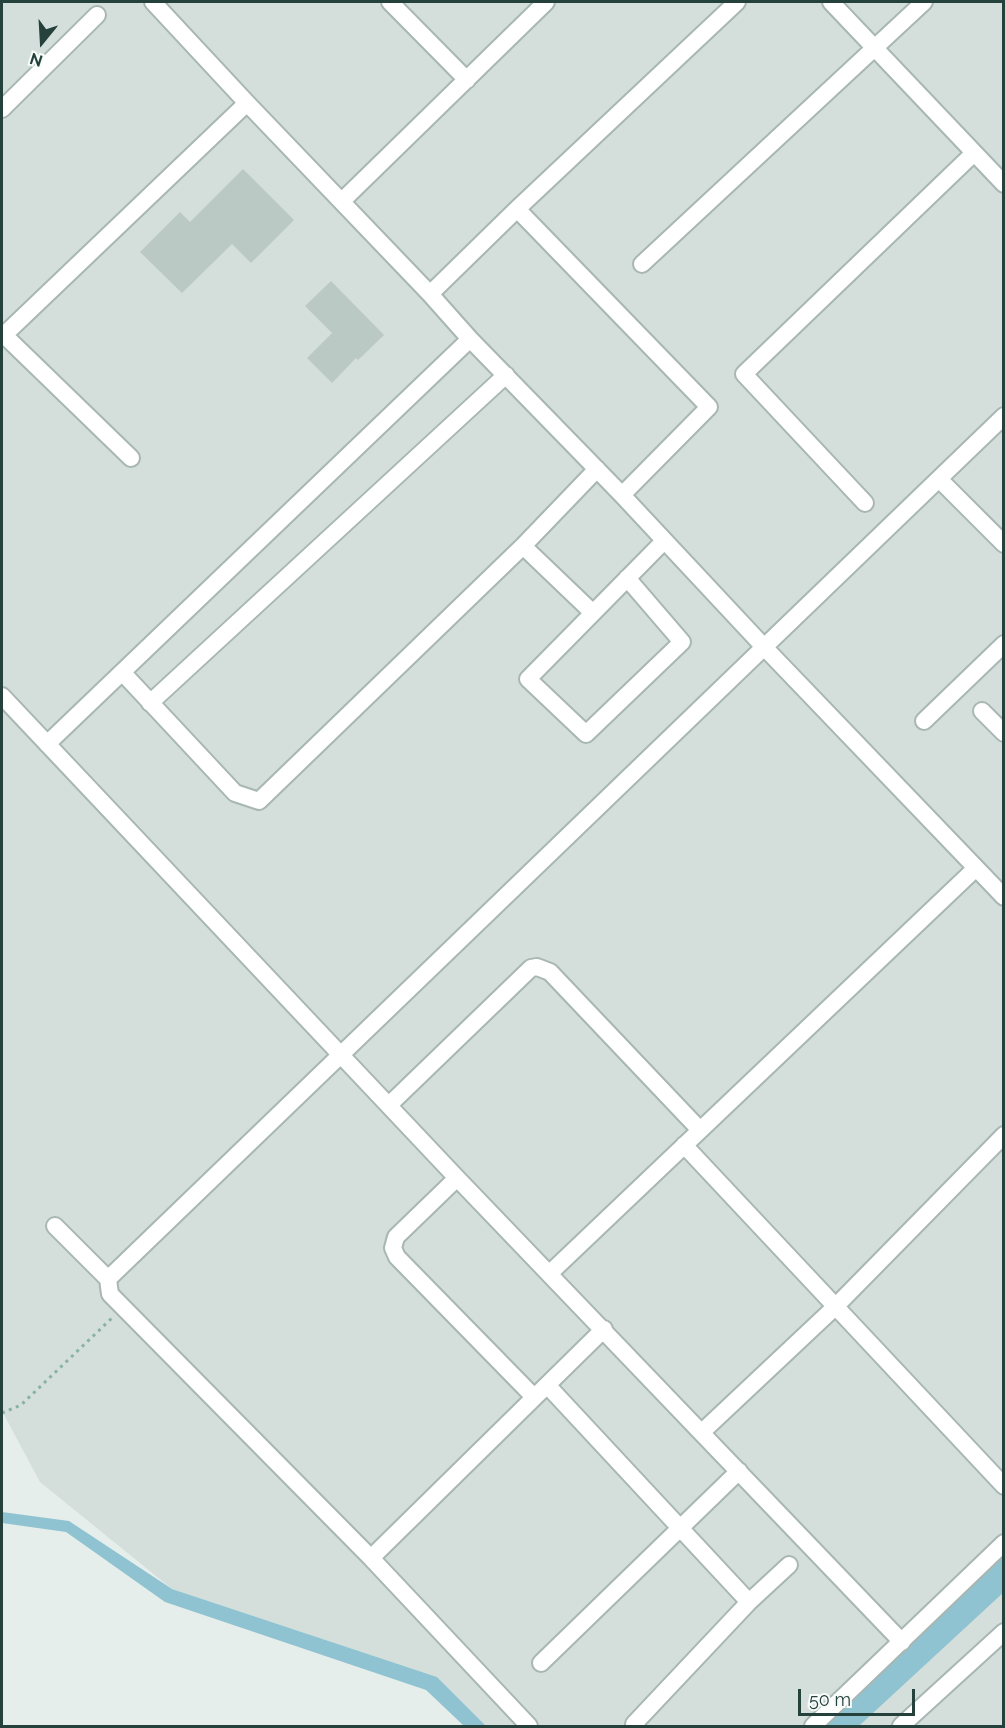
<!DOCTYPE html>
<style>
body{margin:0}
#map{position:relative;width:1005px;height:1728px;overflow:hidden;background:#e6eeeb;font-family:Raleway,sans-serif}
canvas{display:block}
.frame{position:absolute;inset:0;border:3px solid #25413b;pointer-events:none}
.north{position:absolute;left:12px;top:12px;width:60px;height:60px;-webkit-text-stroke:4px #f7fbf9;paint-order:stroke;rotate:198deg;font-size:16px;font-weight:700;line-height:24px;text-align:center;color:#25413b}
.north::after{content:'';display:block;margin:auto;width:21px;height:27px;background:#25413b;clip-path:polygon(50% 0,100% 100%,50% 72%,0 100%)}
.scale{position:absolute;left:798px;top:1689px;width:117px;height:27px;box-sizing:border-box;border:3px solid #25413b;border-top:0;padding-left:8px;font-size:18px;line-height:21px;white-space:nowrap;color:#25413b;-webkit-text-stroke:4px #f7fbf9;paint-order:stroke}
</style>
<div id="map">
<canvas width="1005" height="1728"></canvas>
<div class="frame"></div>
<div class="north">N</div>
<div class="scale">50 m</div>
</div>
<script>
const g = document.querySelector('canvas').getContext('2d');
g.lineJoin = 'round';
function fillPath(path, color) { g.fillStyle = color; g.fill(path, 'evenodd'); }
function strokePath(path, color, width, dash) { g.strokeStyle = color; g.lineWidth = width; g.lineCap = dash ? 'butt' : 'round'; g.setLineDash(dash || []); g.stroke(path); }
const built = new Path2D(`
 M2 2H1003V1557L824 1726H486L437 1677 172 1589 40 1482 2 1411Z
 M1003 1593V1726H859Z`);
const water = new Path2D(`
 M2 1512 69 1521 172 1589 437 1677 486 1726H464L426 1690 165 1602 66 1532 2 1523Z
 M1003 1557V1593L859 1726H824Z`);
const building = new Path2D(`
 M243 169 294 220 251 263 232 244 182 293 140 252 180 212 190 222Z
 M331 281 384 335 358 360 356 358 332 383 307 358 332 333 305 306Z`);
const path = new Path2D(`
 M2 1413 21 1405 113 1317`);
const minor = new Path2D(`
 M153 2 247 103 430 294 470 339 622 495 765 648 1004 897
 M390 2 467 80
 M831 2 1004 184
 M2 109 97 15
 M342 201 546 2
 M517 209 709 407 622 495
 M642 264 924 2
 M430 294 517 209 737 2
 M4 335 131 458
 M2 337 247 103
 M939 479 1004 544
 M865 503 744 374 974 153
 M523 546 593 613
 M627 578 682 642 586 734 528 679 664 541
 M122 672 235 793 259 801 523 546 597 469
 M2 696 457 1178 902 1642
 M150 703 506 375
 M982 711 1004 733
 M924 721 1004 644
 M47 744 470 339
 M389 1105 531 968 537 967 550 972 700 1130
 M684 1145 1004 1486
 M457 1178 396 1237 393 1248 397 1257 534 1397
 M55 1226 108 1279 110 1294 371 1558 529 1726
 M550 1273 976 868
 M108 1279 1004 416
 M547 1385 749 1602
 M702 1432 835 1307 1004 1135
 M371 1558 604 1329
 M541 1663 739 1471
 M634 1724 749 1602 789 1565
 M813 1726 1004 1543
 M901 1726 1004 1632`);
fillPath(built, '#d4deda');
fillPath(water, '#90c3d1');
fillPath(building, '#bbc9c5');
strokePath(minor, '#a8b7b3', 20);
strokePath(path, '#88b1a7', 3, [3, 4.5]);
strokePath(minor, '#fff', 16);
</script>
